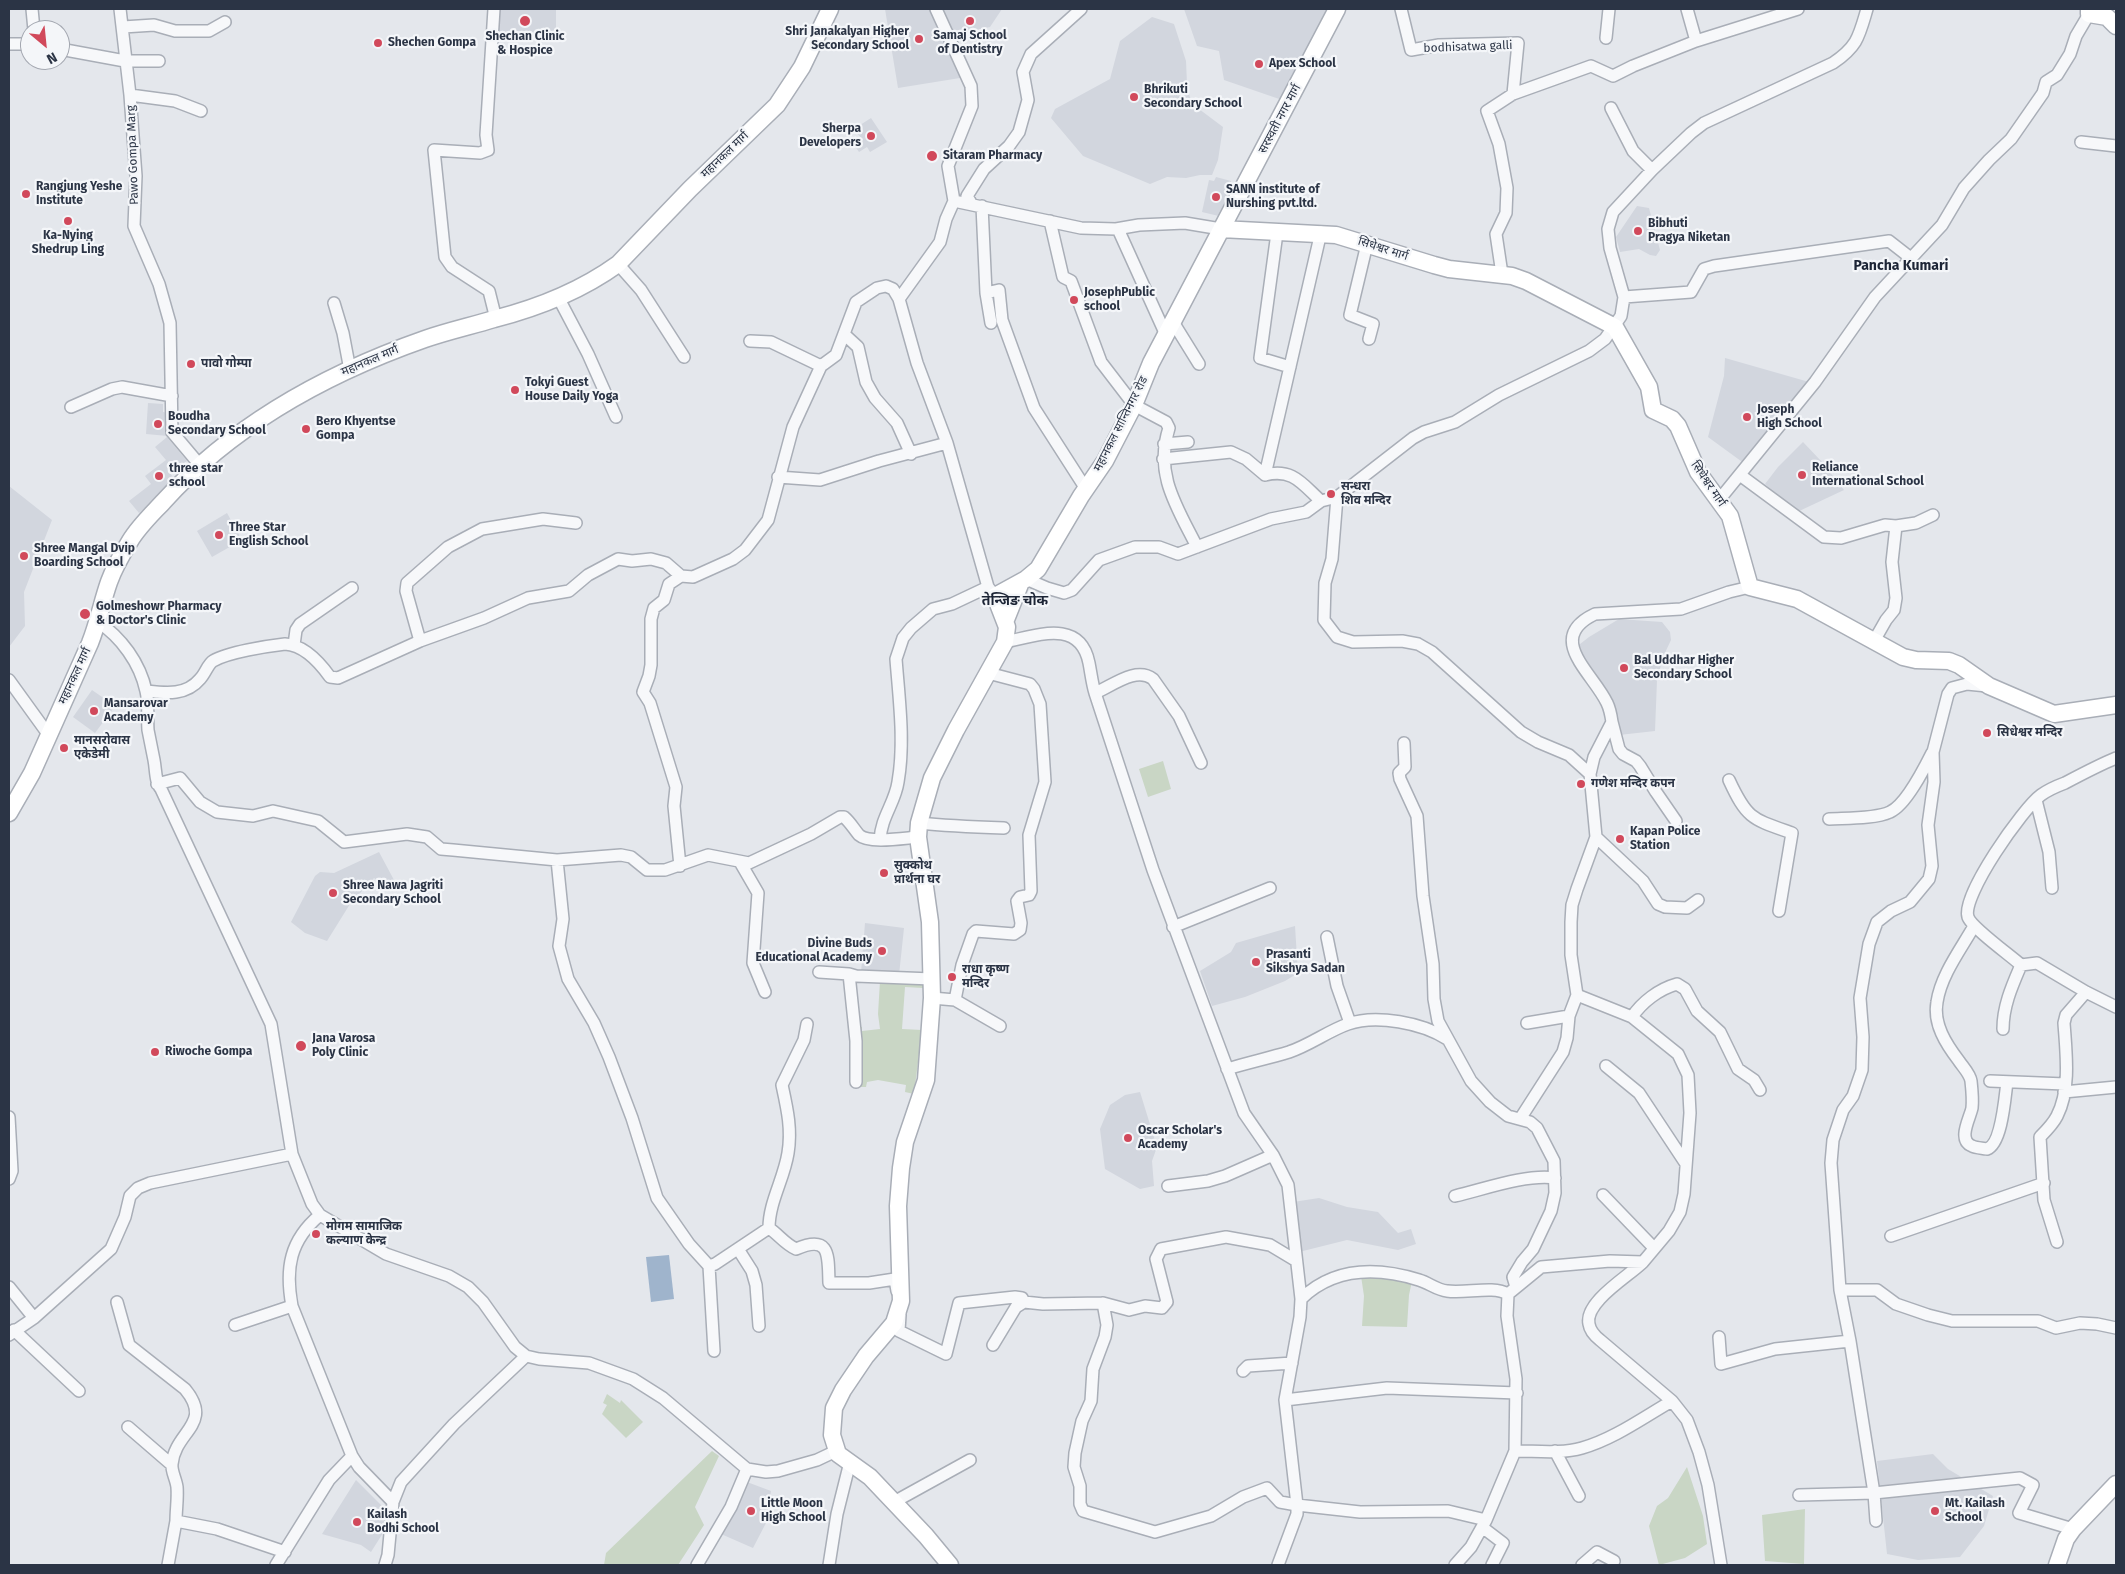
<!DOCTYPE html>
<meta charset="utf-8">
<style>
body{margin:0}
#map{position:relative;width:2125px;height:1574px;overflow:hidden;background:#e4e7ec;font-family:"Fira Sans",sans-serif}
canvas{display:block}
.frame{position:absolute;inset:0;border:10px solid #2b3445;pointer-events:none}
.north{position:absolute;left:20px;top:20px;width:50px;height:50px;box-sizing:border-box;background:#f4f6f9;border:1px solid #a4a8b1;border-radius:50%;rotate:152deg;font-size:14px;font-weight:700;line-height:20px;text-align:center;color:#2b3445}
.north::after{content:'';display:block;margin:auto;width:18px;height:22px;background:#d1495b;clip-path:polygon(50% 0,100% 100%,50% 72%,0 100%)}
</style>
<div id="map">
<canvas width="2125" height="1574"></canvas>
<div class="frame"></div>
<div class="north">N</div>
</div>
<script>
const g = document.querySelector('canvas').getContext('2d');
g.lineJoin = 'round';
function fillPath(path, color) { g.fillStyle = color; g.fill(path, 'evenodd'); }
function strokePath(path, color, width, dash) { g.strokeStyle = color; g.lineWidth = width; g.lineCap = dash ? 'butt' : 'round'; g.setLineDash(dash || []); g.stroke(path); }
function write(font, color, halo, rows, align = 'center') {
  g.font = font + ' "Fira Sans","Noto Sans Devanagari",sans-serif'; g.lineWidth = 4.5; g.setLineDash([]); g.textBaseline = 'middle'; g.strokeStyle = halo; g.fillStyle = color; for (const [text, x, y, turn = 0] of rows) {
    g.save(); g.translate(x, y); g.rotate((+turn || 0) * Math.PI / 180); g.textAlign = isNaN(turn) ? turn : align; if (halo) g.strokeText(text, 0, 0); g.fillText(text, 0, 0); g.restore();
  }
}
const built = new Path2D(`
 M494 9H556V34L493 36Z
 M885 9H933L961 69 960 78 898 88Z
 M939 9H1002L990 27 952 35Z
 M1184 9H1328L1290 78 1285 101 1224 80 1219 51 1197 46Z
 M1152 17 1174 24 1186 61 1187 84 1191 103 1223 127 1218 160 1212 175H1200L1186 178 1167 177 1150 184 1083 156 1051 118 1055 109 1110 79 1120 41Z
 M871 118 887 142 870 152 867 147 859 152 853 143 861 138 858 134 860 132 857 127Z
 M1216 177 1231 181 1223 217 1202 212 1209 180 1214 181Z
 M1637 206 1649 208 1660 250 1656 256 1650 255 1639 249 1620 252 1616 237Z
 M1725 358 1809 382 1745 464 1708 437 1724 376Z
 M148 403 163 404V412L170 413 168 436 146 434Z
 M167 437 187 461 171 474 176 482 139 513 129 501 151 484 145 476 166 460 155 447Z
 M1803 442 1822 462 1844 490 1795 513 1765 484 1778 467Z
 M9 486 52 520 24 592 25 626 9 647Z
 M227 513 242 540 212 557 197 531Z
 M1619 619 1662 622 1670 632 1671 640 1663 657 1657 680 1655 731 1619 735 1575 648 1589 637Z
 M92 690 115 706 95 733 73 717Z
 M379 852 394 880 378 881 374 878 350 904 327 941 305 933 291 922 315 876 320 872 334 873Z
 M865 923 904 928 899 975 861 973Z
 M1295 926 1298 973 1285 981 1245 997 1212 1006 1200 971 1231 952 1236 943Z
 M1140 1092 1157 1147 1152 1161 1154 1186 1140 1189 1105 1169 1100 1129 1110 1105 1125 1095Z
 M1319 1198 1347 1207 1378 1212 1398 1233 1411 1229 1416 1244 1398 1250 1347 1240 1299 1252 1293 1202Z
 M1933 1454 1948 1469 1993 1496 1984 1526 1960 1557 1918 1560 1887 1554 1877 1461Z
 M356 1480 387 1511 383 1533 371 1552 361 1545 322 1534Z
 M747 1482 771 1491 767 1521 753 1548 721 1534Z`);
const green = new Path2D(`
 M1163 761 1171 789 1148 797 1139 769Z
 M880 981 924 983 923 988 905 987 902 1029 922 1030 914 1094 905 1092 906 1085 878 1080 867 1082 866 1087H859L857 1027H862V1031L880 1029 878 1014Z
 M1361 1276 1412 1281 1409 1295 1407 1327 1362 1326 1364 1296Z
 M607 1394 620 1403 621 1400 643 1422 626 1438 602 1414 607 1405 603 1403Z
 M712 1451 719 1456 695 1507 704 1525 678 1565H604L606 1553Z
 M1687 1467 1703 1516 1707 1544 1685 1558 1659 1565 1649 1526 1657 1506 1668 1498Z
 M1805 1509 1804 1564 1765 1561 1762 1515Z`);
const water = new Path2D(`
 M669 1255 674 1299 651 1302 646 1257Z`);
const street = new Path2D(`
 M32 9 34 30
 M120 9 130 95 136 176 134 226 159 284 170 323 172 432 199 464
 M494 9 486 135 488 150 480 153 434 150 445 257 452 267 489 291 496 319
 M1401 9 1411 50 1439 45 1518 43 1513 94
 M1687 9 1696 41
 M123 27 154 25 175 31H209L225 22
 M1606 38 1609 9
 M9 44H30
 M60 49 125 61H159
 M130 95 175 101 201 111
 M1611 108 1633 151 1652 170
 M2081 142 2116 146
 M954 201 1081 228 1116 229 1139 225 1185 223 1221 229
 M971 203 967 196 984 169 1009 146 1019 132 1028 100 1023 72 1031 54 1081 9
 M982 206 986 293 999 290 1002 320 1034 408 1086 489
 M1050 221 1063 277 1071 281 1074 289 1101 362 1134 405 1166 422 1169 428C1154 474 1177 507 1197 547
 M1118 229 1166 335
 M1277 233 1260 358 1290 367
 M1367 244 1350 315 1373 324 1369 339
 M618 264 641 290 684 357
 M1502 274 1496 234 1506 213 1507 188 1499 144 1487 111 1513 94 1591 66 1613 76 1633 66 1696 41 1798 9
 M986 293 991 323
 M558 297 588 354 616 417
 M1624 297 1691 292 1704 269 1714 266 1889 241 1912 259
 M899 299 940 242 946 219 954 201 948 166 972 106 971 86 936 9
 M334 303 343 333 350 370
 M1173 322 1199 364
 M845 335 858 347 866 382 875 398 897 423 911 454
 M750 341 771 342 821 366
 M71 407 112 389 122 387 172 396
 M1164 444 1188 442
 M1163 459 1231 452 1246 459 1265 475C1293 468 1302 484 1321 501
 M1265 475 1321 232
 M1740 475 1824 537 1841 538 1885 525 1896 526 1916 523 1933 515
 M778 477 820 480 879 461 947 443
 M1337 497 1332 559 1325 583 1324 620 1337 637 1353 642 1402 641 1418 644 1432 652 1521 732 1538 742 1569 755 1590 774 1596 837 1577 889 1572 905 1571 922V955L1577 995 1632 1017 1678 1054 1688 1075 1690 1113 1684 1194 1680 1212 1669 1231 1643 1262 1610 1261 1541 1267 1508 1294 1507 1316 1516 1379 1515 1451 1486 1520 1471 1547 1455 1565
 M1719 500 1815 382 1875 297 1942 225 1964 188 1989 160 2011 139 2043 93 2046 82 2057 75 2070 54 2076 36 2089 14
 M1026 579 1047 588 1064 593 1072 590 1099 560 1135 547H1159L1178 554 1271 519 1306 512 1321 501 1337 497 1413 438 1424 432 1455 422 1499 395 1589 351 1605 339 1621 316 1624 297 1610 248 1608 229 1613 212 1652 170 1691 133 1704 123 1833 63C1858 46 1859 36 1867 9
 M98 622C121 637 140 663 146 691 149 703 147 717 148 730 150 740 152 750 154 760 156 770 155 782 161 789L271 1024 292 1154 312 1204 320 1215 386 1254 449 1276 468 1287 483 1302 515 1347 526 1356 539 1359 589 1363 633 1379 663 1398 747 1469 766 1472 778 1471 817 1460 836 1451
 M420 641 484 618 528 598 569 591 588 575 618 559 632 561 651 559 666 563 681 576
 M1874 641 1886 620 1894 610 1896 598 1892 562 1896 526
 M1005 642C1036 636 1080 618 1089 663 1091 673 1092 683 1095 693L1153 870 1244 1113 1273 1155 1288 1185 1301 1299 1300 1317 1285 1400 1297 1505V1514L1278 1565
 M294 645 296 630 300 624 352 588
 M9 680 48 734
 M146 691C165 693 186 696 200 679 205 674 208 664 213 661 228 652 268 646 285 644 304 645 320 663 330 677L338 678 420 641 406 591 407 583 448 547 482 529 543 519 576 523
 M1095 693C1112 686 1136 666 1153 679L1179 716 1201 763
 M1612 722 1619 749 1623 754 1636 761 1640 766 1656 792 1676 821
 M1404 743 1405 767 1399 773 1400 779 1417 816 1423 896 1433 964 1434 999 1438 1021 1471 1081 1490 1102 1508 1116 1530 1122 1537 1128 1554 1161 1555 1193 1551 1211 1533 1249 1522 1262 1513 1277 1516 1287
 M2116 758C2099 765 2082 774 2065 783 2057 786 2048 790 2041 795 2023 808 1961 896 1968 917 1971 927 2011 956 2021 965L2037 963 2086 992 2116 1007
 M1590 774 1594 757 1612 722C1611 715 1610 709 1607 703 1593 673 1544 638 1595 614L1681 609 1729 592 1750 587
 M1729 780C1747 819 1752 819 1792 833L1779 911
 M157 784 180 778 200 802 217 812 253 816 273 811 318 821 344 842 407 834 427 837 441 849 453 850 557 860 621 855 631 857 647 870H665L708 855 749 863 811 834 840 817H844C850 822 854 829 859 835 869 844 904 838 918 837
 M2036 800 2049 852 2052 888
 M1829 819C1846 818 1875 819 1890 812 1906 805 1924 769 1932 753
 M919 823C948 826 975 827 1004 828
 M1596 837 1643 881 1658 904 1665 907 1687 908 1698 900
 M880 840C881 817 895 803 898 782 905 742 899 699 896 659L903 638 911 628 933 609 952 604 988 587
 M557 860 563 919 559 946 568 979 594 1023 609 1057 632 1118 657 1198 689 1244 709 1266 715 1264 769 1228
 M740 862 758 893 753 963 765 992
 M680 866 674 806 676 787 650 703 643 692 649 676 651 665V619L654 608 664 600 669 584 681 576 693 577 733 559 745 550 768 520 793 427 821 366 836 355 856 302 877 288 886 286 893 289 899 299 917 363 947 443 988 587 995 596
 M1974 926C1961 949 1941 975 1937 1002 1933 1024 1946 1044 1959 1061 1963 1067 1970 1074 1971 1081 1972 1090 1973 1099 1972 1108 1970 1118 1957 1140 1972 1146 1976 1148 1982 1148 1987 1149 2002 1144 2005 1096 2007 1082
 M1173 927 1270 888
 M1327 937 1337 986 1350 1023
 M819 972 849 974 856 976 932 979
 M849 974 856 1041V1082
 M932 998 955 1000 1000 1026
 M955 1000 962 965 973 934 976 931 1014 934 1020 930 1021 923 1017 901 1020 897 1029 895 1031 891 1029 835 1045 782 1040 704 1034 689 1030 684 988 673
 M1632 1017C1642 1002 1659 989 1677 984L1685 989 1697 1011 1720 1032 1738 1069 1754 1080 1760 1090
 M1527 1023 1569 1016
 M807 1024 804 1040 782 1085C787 1108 792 1129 788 1153 784 1179 769 1202 769 1228 779 1235 785 1244 796 1249 831 1234 828 1256 829 1283H869L895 1279 897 1291
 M2003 1029C2003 1006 2012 986 2021 965
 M1606 1066 1639 1093 1686 1164
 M1227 1069C1247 1063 1269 1058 1289 1052 1310 1045 1328 1031 1348 1024 1376 1014 1423 1023 1447 1039
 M1990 1081 2065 1084
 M2064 1092 2116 1087
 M9 1117 12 1171 9 1179
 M1520 1119 1563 1052 1567 1038 1569 1016 1577 995
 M1168 1186 1208 1181 1225 1176 1273 1155
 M1603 1195 1654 1248
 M1455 1196C1485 1189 1525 1174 1555 1178
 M320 1215C290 1240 285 1268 292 1306L352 1456 359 1467 393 1502
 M1891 1236 2044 1183
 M2057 1242 2044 1200 2040 1137C2047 1130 2053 1124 2057 1116 2071 1089 2066 1052 2064 1023L2066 1015 2086 992
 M738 1249 752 1271 756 1285 759 1326
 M1643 1262C1629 1276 1584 1302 1589 1324 1590 1331 1595 1336 1600 1340L1672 1401 1687 1420 1699 1452 1708 1485 1721 1565
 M709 1266 714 1351
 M9 1287 34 1318
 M1840 1290H1877L1896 1304 1928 1315 1952 1321H2038L2056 1328 2080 1323 2097 1324 2116 1328
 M1301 1299C1334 1267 1377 1267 1419 1280 1429 1283 1437 1290 1447 1291 1465 1294 1493 1285 1508 1294
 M117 1302 129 1345 185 1389C214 1424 175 1431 172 1464 171 1471 176 1479 177 1487 178 1498 176 1510 176 1521L217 1529 285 1552
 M1103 1303 1107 1325 1105 1337 1093 1369 1091 1401 1082 1421 1075 1453 1074 1467 1080 1486V1504L1083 1511 1155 1532 1211 1516 1243 1497 1267 1488 1280 1502 1297 1505 1360 1512 1448 1511 1486 1520
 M900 1315 899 1331 946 1354 959 1303 1015 1297 1022 1298 1024 1302 1043 1304 1103 1303 1129 1310 1145 1306 1162 1308 1167 1302 1156 1259 1161 1249 1226 1237 1270 1245 1295 1260
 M235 1325 292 1306
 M14 1330 79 1391
 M9 1335 34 1318 111 1249 125 1217 130 1196 138 1188 150 1183 292 1154
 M1719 1337 1721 1364 1775 1349 1850 1341
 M993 1345 1016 1307 1024 1302
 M1243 1371 1248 1366 1292 1363
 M1285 1400 1387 1388 1517 1393
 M128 1427 172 1465
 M1515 1451C1537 1451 1561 1454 1582 1448 1614 1439 1644 1417 1672 1401
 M1555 1451 1579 1496
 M1799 1495 1874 1493 2020 1478 2033 1485 2019 1513 2073 1529
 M894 1502 970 1460
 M1876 1521 1874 1493 1850 1341 1840 1290 1831 1163 1833 1140 1843 1110 1853 1096 1862 1070 1863 1037 1860 998 1869 944 1877 922 1891 911 1910 902 1929 879 1932 866 1928 825 1934 782 1933 752 1948 694 1952 688 1967 684 1987 686
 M1482 1527 1503 1543 1492 1565
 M168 1565 176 1521
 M276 1565 329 1480 352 1456
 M385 1565 388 1555 393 1502 401 1482 454 1424 526 1356
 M697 1565 731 1507 747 1469
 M829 1565 837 1514 850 1462
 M1582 1565 1597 1552 1614 1561`);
const secondary = new Path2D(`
 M2089 9V14L2107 17 2116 26
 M1221 229 1336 235 1434 265 1449 269 1512 276 1526 281 1615 327 1649 387 1653 410 1672 419 1678 426 1698 472 1730 516 1750 587 1797 599 1903 657 1916 660 1949 661 1959 665 1989 686 2054 714 2116 705
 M1005 622 1021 582
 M9 813 32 773 90 643C98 623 102 602 109 582 114 568 122 554 130 541 139 526 152 514 164 501 234 424 328 373 425 339 448 331 471 326 494 319 537 308 582 290 618 264L690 189 777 105 802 67 830 9
 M950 1565 926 1536 870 1477 838 1454 832 1435 834 1408 843 1390 866 1356 894 1323 901 1301 898 1206 901 1168 905 1142 926 1080 932 998 930 922 918 837 919 823 932 778 956 730 1005 642 1007 627 995 596 1026 579 1038 569 1081 496 1105 461 1134 405 1151 363 1337 9
 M2057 1565 2066 1539 2073 1529 2116 1484`);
const markers = [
 [525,21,6,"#d1495b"],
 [970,21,5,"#d1495b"],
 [919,39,5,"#d1495b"],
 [378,43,5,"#d1495b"],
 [1259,64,5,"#d1495b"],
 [1134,97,5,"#d1495b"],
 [871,136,5,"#d1495b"],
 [932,156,6,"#d1495b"],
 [26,194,5,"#d1495b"],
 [1216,197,5,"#d1495b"],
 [68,221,5,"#d1495b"],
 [1638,231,5,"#d1495b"],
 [1074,300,5,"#d1495b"],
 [191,364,5,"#d1495b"],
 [515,390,5,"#d1495b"],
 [1747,417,5,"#d1495b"],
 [158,424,5,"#d1495b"],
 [306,429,5,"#d1495b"],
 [1802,475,5,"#d1495b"],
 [159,476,5,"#d1495b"],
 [1331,494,5,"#d1495b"],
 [219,535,5,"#d1495b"],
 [24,556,5,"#d1495b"],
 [85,614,6,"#d1495b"],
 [1624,668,5,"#d1495b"],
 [94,711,5,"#d1495b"],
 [1987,733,5,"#d1495b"],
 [64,748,5,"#d1495b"],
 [1581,784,5,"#d1495b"],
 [1620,839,5,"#d1495b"],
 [884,873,5,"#d1495b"],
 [333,893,5,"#d1495b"],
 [882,951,5,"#d1495b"],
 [1256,962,5,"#d1495b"],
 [952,977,5,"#d1495b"],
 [301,1046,6,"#d1495b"],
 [155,1052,5,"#d1495b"],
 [1128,1138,5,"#d1495b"],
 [316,1234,5,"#d1495b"],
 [751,1511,5,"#d1495b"],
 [1935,1511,5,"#d1495b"],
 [357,1522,5,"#d1495b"]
];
const poiNames = [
 ["Shri Janakalyan Higher",909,32,"right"],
 ["Secondary School",909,46,"right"],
 ["Samaj School",970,36,"center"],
 ["of Dentistry",970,50,"center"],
 ["Shechan Clinic",525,37,"center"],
 ["& Hospice",525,51,"center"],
 ["Shechen Gompa",388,43],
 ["Apex School",1269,64],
 ["Bhrikuti",1144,90],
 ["Secondary School",1144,104],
 ["Sherpa",861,129,"right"],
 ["Developers",861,143,"right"],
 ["Sitaram Pharmacy",943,156],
 ["Rangjung Yeshe",36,187],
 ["Institute",36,201],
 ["SANN institute of",1226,190],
 ["Nurshing pvt.ltd.",1226,204],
 ["Bibhuti",1648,224],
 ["Pragya Niketan",1648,238],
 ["Ka-Nying",68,236,"center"],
 ["Shedrup Ling",68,250,"center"],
 ["JosephPublic",1084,293],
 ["school",1084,307],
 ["पावो गोम्पा",201,364],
 ["Tokyi Guest",525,383],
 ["House Daily Yoga",525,397],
 ["Joseph",1757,410],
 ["High School",1757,424],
 ["Boudha",168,417],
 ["Secondary School",168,431],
 ["Bero Khyentse",316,422],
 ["Gompa",316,436],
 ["Reliance",1812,468],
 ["International School",1812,482],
 ["three star",169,469],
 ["school",169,483],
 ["सन्धरा",1341,487],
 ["शिव मन्दिर",1341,501],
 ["Three Star",229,528],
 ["English School",229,542],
 ["Shree Mangal Dvip",34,549],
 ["Boarding School",34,563],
 ["Golmeshowr Pharmacy",96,607],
 ["& Doctor's Clinic",96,621],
 ["Bal Uddhar Higher",1634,661],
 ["Secondary School",1634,675],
 ["Mansarovar",104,704],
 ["Academy",104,718],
 ["सिधेश्वर मन्दिर",1997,733],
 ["मानसरोवास",74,741],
 ["एकेडेमी",74,755],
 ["गणेश मन्दिर कपन",1591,784],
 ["Kapan Police",1630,832],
 ["Station",1630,846],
 ["सुक्कोथ",894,866],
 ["प्रार्थना घर",894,880],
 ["Shree Nawa Jagriti",343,886],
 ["Secondary School",343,900],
 ["Divine Buds",872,944,"right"],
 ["Educational Academy",872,958,"right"],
 ["Prasanti",1266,955],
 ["Sikshya Sadan",1266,969],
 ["राधा कृष्ण",962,970],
 ["मन्दिर",962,984],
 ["Jana Varosa",312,1039],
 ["Poly Clinic",312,1053],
 ["Riwoche Gompa",165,1052],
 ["Oscar Scholar's",1138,1131],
 ["Academy",1138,1145],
 ["मोगम सामाजिक",326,1227],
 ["कल्याण केन्द्र",326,1241],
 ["Little Moon",761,1504],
 ["High School",761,1518],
 ["Mt. Kailash",1945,1504],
 ["School",1945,1518],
 ["Kailash",367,1515],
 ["Bodhi School",367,1529]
];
const streetNames = [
 ["bodhisatwa galli",1468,47,-2],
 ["सरस्वती नगर मार्ग",1280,119,-62],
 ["Pawo Gompa Marg",133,155,-92],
 ["महानकल मार्ग",725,155,-44],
 ["सिधेश्वर मार्ग",1383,249,18],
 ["महानकल मार्ग",370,361,-23],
 ["महानकल सान्तिनगर रोड",1121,424,-63],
 ["सिधेश्वर मार्ग",1708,484,56],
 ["महानकल मार्ग",75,676,-65]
];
const neighbourhoodNames = [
 ["Pancha Kumari",1901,266],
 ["तेन्जिङ चोक",1015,601]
];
fillPath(built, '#d2d6de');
fillPath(green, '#c9d6c5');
fillPath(water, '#9fb4cc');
strokePath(street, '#a9aeb7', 14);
strokePath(secondary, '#a9aeb7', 19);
strokePath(street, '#f7f8fa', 11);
strokePath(secondary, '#fff', 16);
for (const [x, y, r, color] of markers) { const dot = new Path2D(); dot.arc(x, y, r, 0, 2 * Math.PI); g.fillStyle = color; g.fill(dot); strokePath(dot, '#f4f6f9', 2); }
write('bold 12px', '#2b3445', '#f4f6f9', poiNames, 'left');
write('12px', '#2b3445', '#f4f6f9', streetNames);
write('bold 14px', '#1d2536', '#f4f6f9', neighbourhoodNames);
</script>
